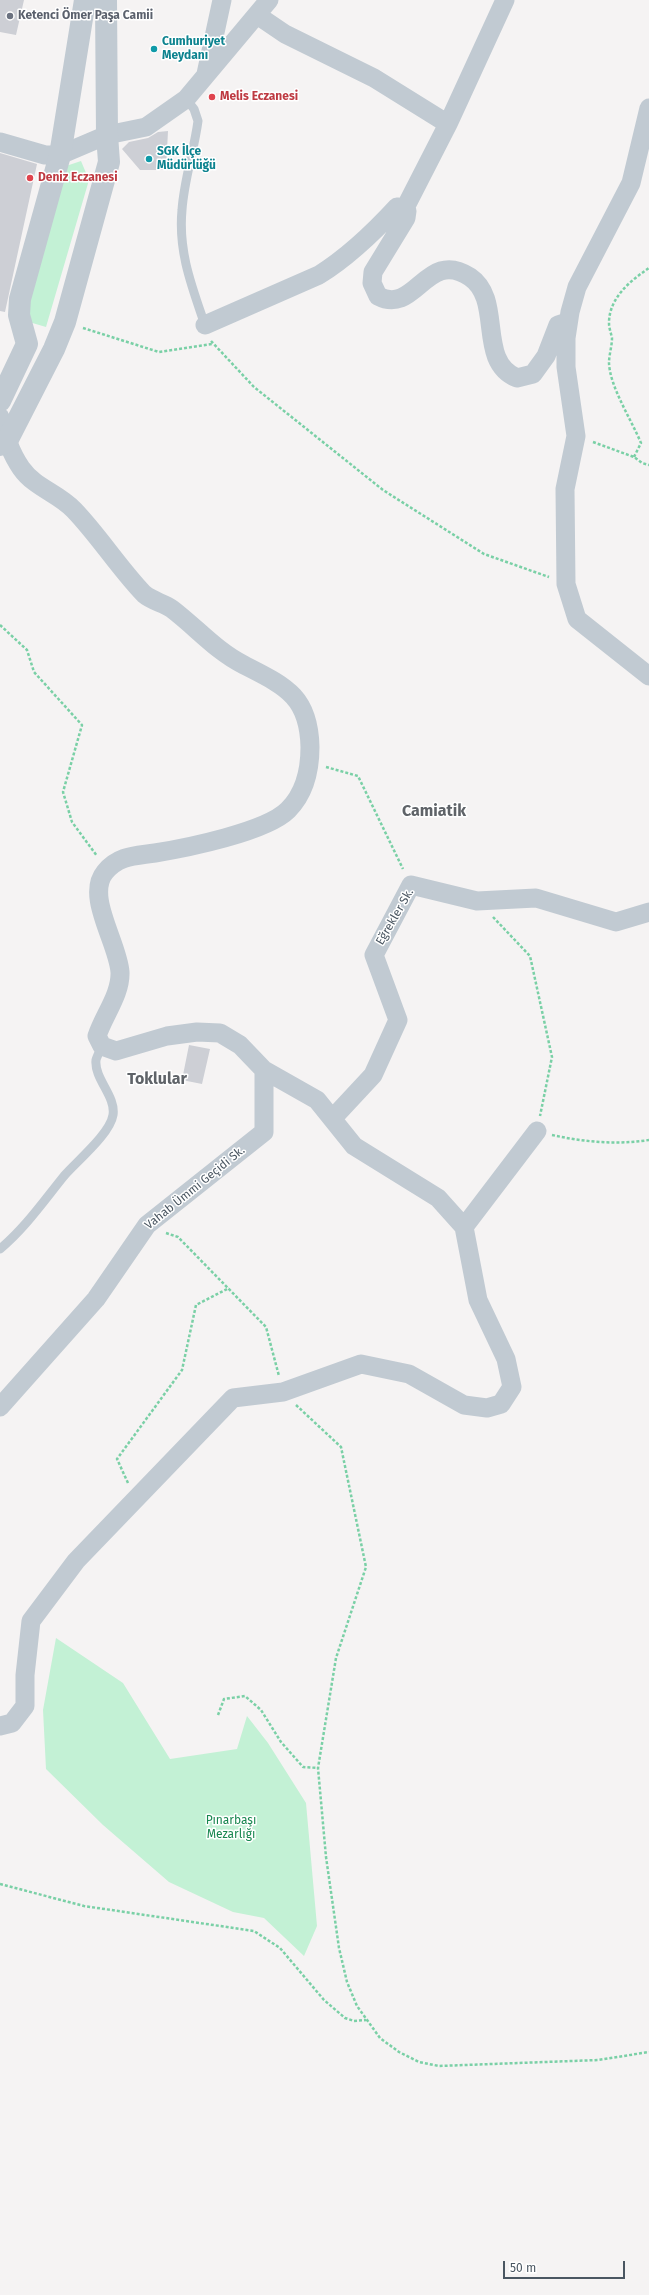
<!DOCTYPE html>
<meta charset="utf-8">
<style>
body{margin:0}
#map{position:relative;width:649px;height:2295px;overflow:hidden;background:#f5f3f3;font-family:"Fira Sans",sans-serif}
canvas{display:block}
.scale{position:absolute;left:503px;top:2261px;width:122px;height:18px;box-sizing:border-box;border:2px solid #4a5661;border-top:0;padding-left:5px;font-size:12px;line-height:14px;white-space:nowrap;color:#4a5661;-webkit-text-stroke:3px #fff;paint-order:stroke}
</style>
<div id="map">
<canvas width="649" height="2295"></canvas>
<div class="scale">50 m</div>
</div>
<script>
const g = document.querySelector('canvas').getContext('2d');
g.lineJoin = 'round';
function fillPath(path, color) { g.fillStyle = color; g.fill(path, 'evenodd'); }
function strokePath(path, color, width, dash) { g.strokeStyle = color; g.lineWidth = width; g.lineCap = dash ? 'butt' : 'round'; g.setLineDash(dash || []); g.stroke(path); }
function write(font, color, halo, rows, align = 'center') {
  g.font = font + ' "Fira Sans",sans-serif'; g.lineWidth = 3; g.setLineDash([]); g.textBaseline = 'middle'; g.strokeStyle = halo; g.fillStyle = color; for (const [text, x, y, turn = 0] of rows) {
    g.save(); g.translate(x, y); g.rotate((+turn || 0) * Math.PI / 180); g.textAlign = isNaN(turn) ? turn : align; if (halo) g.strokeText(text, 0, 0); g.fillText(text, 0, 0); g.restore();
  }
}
const green = new Path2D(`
 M81 161 89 180 46 327 29 322 23 310 63 167Z
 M56 1638 123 1683 170 1759 237 1749 247 1716 268 1743 306 1803 317 1926 304 1956 264 1918 233 1912 169 1882 103 1825 46 1769 43 1710Z`);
const building = new Path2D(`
 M0 0H24L16 35 0 32Z
 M168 131 166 170H140L122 149 129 142 148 138 158 132Z
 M0 153 37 164 5 312 0 311Z
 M189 1045 210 1049 202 1084 182 1080Z`);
const path = new Path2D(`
 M83 328 159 352 212 344
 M211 341 254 387 383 490 484 554 549 577
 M593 442 634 457 642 463 649 465
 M634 457 641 443C631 419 610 387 609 363 609 355 612 346 612 338 611 333 609 328 609 323 609 298 630 281 649 268
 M0 625 27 650 34 672 82 725 63 792 72 822 97 856
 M326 767 358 776 403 869
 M493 917 530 956 552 1057 540 1116
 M552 1135C584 1142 616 1145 649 1140
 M166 1233 178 1237 266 1327 279 1376
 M296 1405 341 1447 366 1567 336 1658 318 1768 326 1857 339 1948 347 1982 357 2006 380 2038 399 2052 419 2062 439 2066 598 2060 649 2052
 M128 1483 117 1459 182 1370 196 1305 229 1288
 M218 1715 224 1699 245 1696 261 1710 281 1742 303 1767 318 1768
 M0 1884 84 1906 254 1931 280 1948 324 2000 345 2018 354 2021 366 2020`);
const service = new Path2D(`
 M186 99 194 109 198 121C194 151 184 180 182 210 178 252 192 287 205 325
 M0 1249C25 1228 43 1202 64 1176 77 1161 110 1134 113 1115 116 1096 94 1079 96 1060 97 1056 100 1051 102 1046`);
const minor = new Path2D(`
 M257 15 285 34 374 78 448 124
 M206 74 222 0
 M649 108 631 183 577 287 570 312 566 338V367L576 436 565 489 566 584 577 619 649 676
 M0 142 45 155H60L107 135 146 127 186 99 269 0
 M405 208 407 211 406 218 373 272 372 283 378 296C416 316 426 248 470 277 504 300 476 361 517 378L533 374 546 356 558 325 567 322
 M405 208 448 124 505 0
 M205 325 319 275C348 257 374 232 397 207L405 208
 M0 417C5 435 10 452 21 468 35 488 58 493 74 510 99 536 119 568 144 594 152 601 164 603 172 609 197 628 216 651 244 665 285 686 309 696 310 747 310 770 305 793 288 810 266 832 186 848 155 853 136 856 119 855 105 872 85 896 118 943 120 972 121 994 104 1015 97 1036L102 1046 116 1051 167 1036 197 1032 220 1033 240 1045 264 1070 317 1100 354 1146 438 1198 464 1227 478 1300 506 1359 512 1387 501 1404 487 1408 464 1405 409 1374 361 1364 283 1392 233 1398 76 1561 31 1621 25 1675V1706L12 1723 0 1726
 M333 1118 373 1075 398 1020 374 955 411 885 477 901 536 898 616 922 649 912
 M464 1227 537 1131
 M0 1407 96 1299 147 1225 264 1132V1070`);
const tertiary = new Path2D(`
 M0 401 27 344 19 315 20 299 60 155 85 0
 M0 445 7 441 54 349 65 322 109 162 107 135 106 0`);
const markers = [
 [10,16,4,"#6b7280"],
 [154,49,4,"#0f9aa8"],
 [212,97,4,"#e0444e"],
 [149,159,4,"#0f9aa8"],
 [30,178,4,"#e0444e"]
];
const worshipNames = [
 ["Ketenci Ömer Paşa Camii",18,16]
];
const cultureNames = [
 ["Cumhuriyet",162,42],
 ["Meydanı",162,56],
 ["SGK İlçe",157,152],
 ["Müdürlüğü",157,166]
];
const healthNames = [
 ["Melis Eczanesi",220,97],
 ["Deniz Eczanesi",38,178]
];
const streetNames = [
 ["Eğrekler Sk.",395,917,-60],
 ["Vahab Ümmi Geçidi Sk.",195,1188,-39]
];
const parkNames = [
 ["Pınarbaşı",231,1821],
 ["Mezarlığı",231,1835]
];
const districtNames = [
 ["Camiatik",434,812],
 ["Toklular",157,1080]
];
fillPath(green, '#c3f1d5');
fillPath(building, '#cdcfd5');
strokePath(path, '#7ad0a6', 2.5, [3, 2]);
strokePath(service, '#c1cad2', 9);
strokePath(minor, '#c1cad2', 19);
strokePath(tertiary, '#c1cad2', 22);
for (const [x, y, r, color] of markers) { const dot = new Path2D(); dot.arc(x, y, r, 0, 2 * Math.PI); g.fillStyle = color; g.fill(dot); strokePath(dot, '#fff', 1.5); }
write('bold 12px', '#5b616d', '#fff', worshipNames, 'left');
write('bold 12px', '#0d838f', '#fff', cultureNames, 'left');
write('bold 12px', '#be3a42', '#fff', healthNames, 'left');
write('12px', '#4a5661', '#fff', streetNames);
write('12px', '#17864f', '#fff', parkNames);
write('bold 16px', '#5f6368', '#fff', districtNames);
</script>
